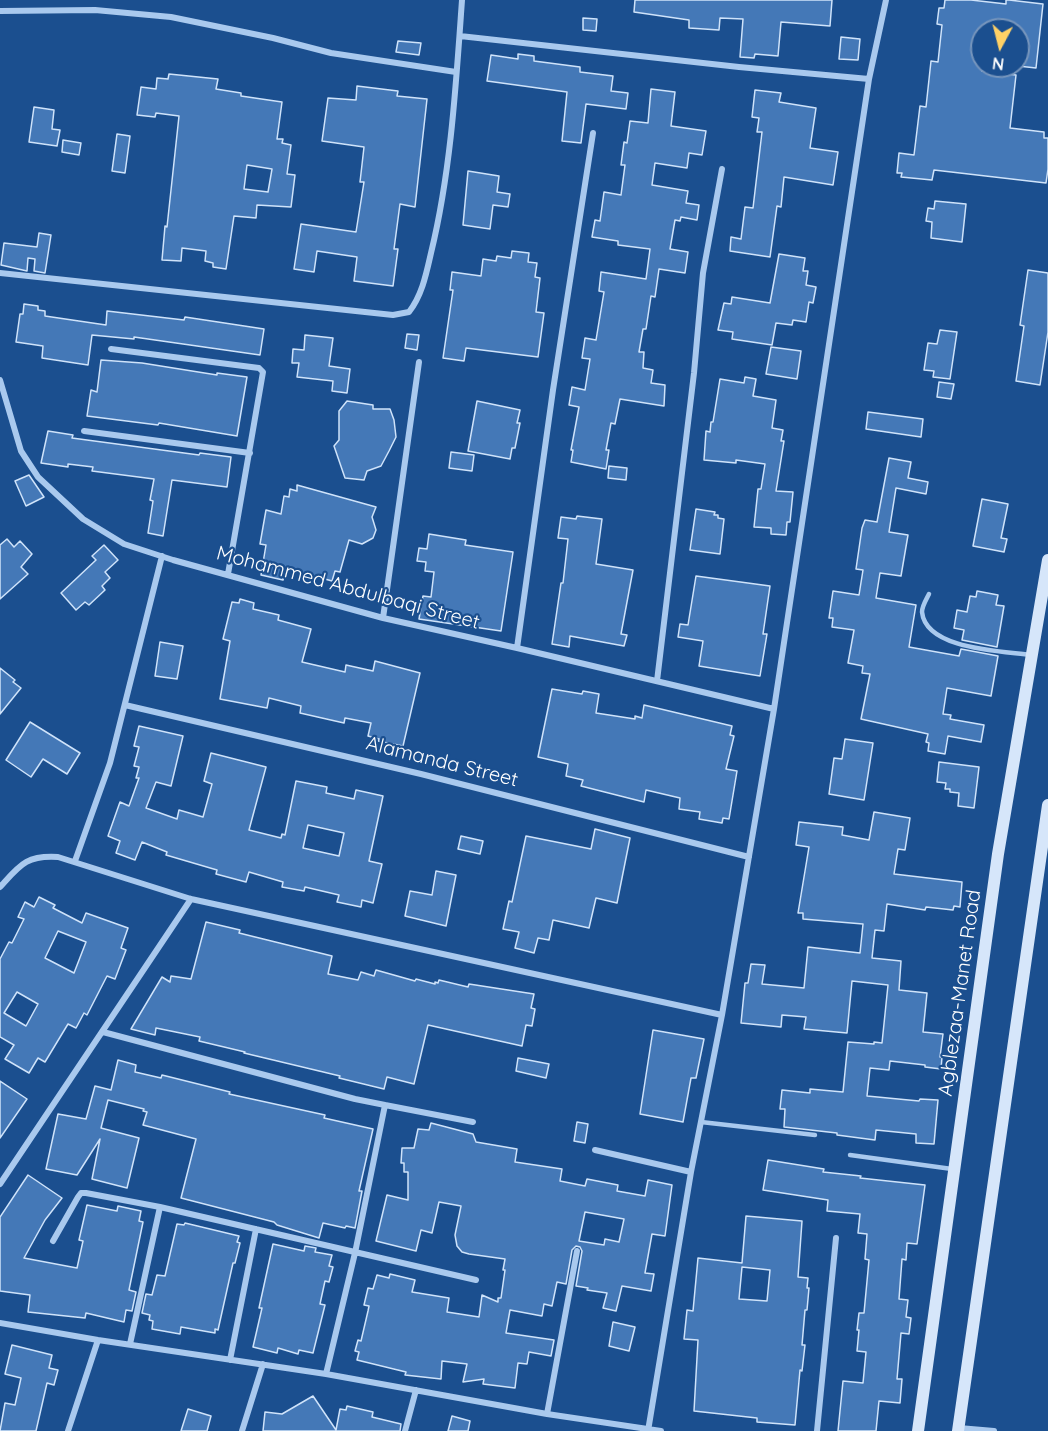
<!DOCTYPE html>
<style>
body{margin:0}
#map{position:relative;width:1048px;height:1431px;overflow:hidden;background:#1b4f8f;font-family:Quicksand,sans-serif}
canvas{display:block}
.north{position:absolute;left:970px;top:18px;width:60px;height:60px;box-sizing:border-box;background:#1b4f8f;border:2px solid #7695bc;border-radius:50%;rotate:187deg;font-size:16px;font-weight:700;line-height:24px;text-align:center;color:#fff}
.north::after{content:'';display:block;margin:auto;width:21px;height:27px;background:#ffd166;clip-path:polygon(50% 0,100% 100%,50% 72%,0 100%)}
</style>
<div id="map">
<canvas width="1048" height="1431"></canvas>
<div class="north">N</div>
</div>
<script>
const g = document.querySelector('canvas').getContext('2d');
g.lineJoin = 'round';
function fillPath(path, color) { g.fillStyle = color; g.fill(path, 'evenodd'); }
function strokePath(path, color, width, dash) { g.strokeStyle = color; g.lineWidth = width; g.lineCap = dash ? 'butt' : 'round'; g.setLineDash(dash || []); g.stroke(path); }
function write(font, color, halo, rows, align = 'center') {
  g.font = font + ' Quicksand,sans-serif'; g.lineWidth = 4.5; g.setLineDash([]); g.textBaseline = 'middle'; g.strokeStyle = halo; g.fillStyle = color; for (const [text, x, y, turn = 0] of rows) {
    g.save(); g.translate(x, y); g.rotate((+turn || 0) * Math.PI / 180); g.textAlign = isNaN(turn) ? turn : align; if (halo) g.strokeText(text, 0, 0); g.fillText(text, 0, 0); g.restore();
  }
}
const building = new Path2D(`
 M635 0H832L830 26 781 22 778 56 755 54 754 58 740 57 743 19 720 18 719 30 689 28V20L634 12Z
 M945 0H971L1006 4V0H1009L1043 4 1036 68 1018 66V30H982V71L1016 75 1010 128 1044 132V138H1048V169L1046 183 934 170 932 180 901 177 902 173H897L899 153 914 155 920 106 926 107 931 61 938 62 942 25 937 24 939 8H944Z
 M583 18 597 19 596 31 583 30Z
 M841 37 860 39 858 60 839 59Z
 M398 41 421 43 419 55 396 52Z
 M518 54 534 56V61L580 67V72L613 76 611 91 628 93 626 109 586 104 581 143 562 141 567 92 487 81 491 55 518 59Z
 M169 74 218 79 216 89 241 93V96L282 102 277 139H283L282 143 291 145 287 174 295 175 291 207 257 205 256 218 234 216 226 269 213 267V263L205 261 206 251 182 248 181 261 162 260 165 226 167 227 179 116 156 113 155 117 137 115 141 87 156 89 157 78 168 79ZM247 165 272 169 268 192 244 189Z
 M357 86 398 91 397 96 427 99 415 207 400 204 394 249H398L393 286 354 281 357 257 317 251 314 272 294 269 301 224 356 232 364 182H360L364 147 322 141 328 98 356 100Z
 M651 89 675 92 671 126 706 131 702 155 689 153 687 168 655 163 652 185 688 191 686 203 699 205 697 220 681 217 680 221 675 220 670 249 688 252 685 273 659 269 655 297 651 296 646 329H643L639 352H644L643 368 653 370 651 383 665 385 664 406 620 399 615 424 611 423 606 450H609L606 469 571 462 573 450H571L579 407 569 405 572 387 585 390 590 359 582 358 585 338 596 340 604 292 599 291 601 272 646 279 650 249 618 245V241L592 237 595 220 600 221 604 192 621 195 625 165H621L624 142 627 143 630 121 648 123Z
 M755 90 781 93 779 102 816 108 810 148 838 152 833 185 784 177 781 207 777 206 770 257 730 251 731 237 741 239 745 207 753 208 762 132H757L759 118 752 117Z
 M34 107 54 110 52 129 60 130 57 146 29 142Z
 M117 134 130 136 125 173 112 171Z
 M63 140 81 143 79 155 62 152Z
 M468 171 499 176 497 192 510 194 508 207 493 205 490 229 463 225Z
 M935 201 966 204 962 242 931 238 932 222 926 221 928 208 934 209Z
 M39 233 51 235 45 273 34 271 35 259 28 258 27 271 1 265 4 243 37 247Z
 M512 251 529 253 528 262 537 263 535 277 540 278 536 312 544 313 538 357 466 348 464 361 443 358 453 290H450L452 272 481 276 483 259 496 261 497 256 511 258Z
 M779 254 805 258 803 271H808L806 285 816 287 813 303 809 302 806 322 793 320 792 325 776 323 772 345 732 339 733 332 718 330 724 303 731 304 732 297 770 303Z
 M1028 270 1048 273V332L1040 385 1016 381 1024 326 1020 325Z
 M24 304 38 306V310L45 311V316L106 325 107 311 184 320 185 317 264 329 260 355 134 337V339L92 335 88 365 42 358 43 346 16 342 20 314H23Z
 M940 330 957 332 950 379 933 377 934 371 924 370 928 343 937 344Z
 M407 334 419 335 417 350 405 348Z
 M305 335 333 338 329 366 350 369 347 393 332 391 333 381 297 377 299 363H292L293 349 304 350Z
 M771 347 801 351 797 379 766 374Z
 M101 360 142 363 217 375V373L247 377 237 436 159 423 158 425 87 416 91 390 97 392Z
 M745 377 756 379 753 396 776 400 772 428 783 430 781 441H784L776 491 793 492 790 522H787L786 535 771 534V528L754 527 758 489H761L765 464 736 460V463L704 460 706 431 710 432 711 422H713L720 379 744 383Z
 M939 382 954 384 951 399 937 397Z
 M347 401 373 405V409H390L394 420 396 437 389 451 381 466 367 471 364 480 345 478 334 446 339 440V411Z
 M477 401 520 410 517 423H520L515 448H512L510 459 468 451Z
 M868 412 923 419 921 437 866 429Z
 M48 431 73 435 72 438 199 455 200 453 231 457 227 487 172 480 163 536 148 533 153 501 150 500 154 479 92 471 93 467 68 464V467L41 463Z
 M451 452 474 455 472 471 449 468Z
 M889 458 911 462 908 478 928 482 926 494 896 488 889 532 908 535 901 576 880 573 876 598 916 605 909 647 959 656 961 649 998 656 991 696 947 688 943 714 951 715 950 719 984 725 981 742 948 736 945 754 928 751 929 743 926 742 928 734 861 719 870 674 862 673 863 666 848 663 854 630 832 627 833 618H829L833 591 859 595 863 570 856 569 862 528 865 520 877 522Z
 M609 466 627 468 626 480 608 478Z
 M29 475 44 497 26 506 15 481Z
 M297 485 376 507 372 517 376 530 373 538 362 544 349 540 340 572 335 571 332 581 286 568 283 580 261 575 266 545 260 544 266 510 281 514 284 496 289 497 290 489 297 491Z
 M982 499 1008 504 1001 538 1007 539 1004 552 973 546Z
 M696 509 715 512 714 515H718V518L724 519 720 554 690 550Z
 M577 516 602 519 596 564 633 570 621 634 627 635 624 646 570 636 569 647 552 644 561 583H563L568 539 558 538 561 517 576 519Z
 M429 534 466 540 465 545 513 552 501 631 419 619 423 596 431 597 434 572 425 571 426 562 417 561 419 548 427 549Z
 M7 539 14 547 20 541 32 554 21 567 28 574 0 599V545Z
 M104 545 118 560 105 572 110 578 102 586 105 590 89 605 85 602 76 610 61 593 96 560 92 556Z
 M696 576 770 586 763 634H767L760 676 699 666 703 641 678 637 680 624 688 625Z
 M977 591 998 595 996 605 1004 606 997 647 962 640 964 630 954 628 957 610 967 612 970 596 976 597Z
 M240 599 254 603 253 609 279 615 278 620 311 629 302 662 345 672 346 665 373 671 375 661 420 673 403 746 378 741 379 739 368 736 371 723 345 718 344 723 300 713 301 706 269 698 267 708 220 699 230 641 223 639 232 602 239 603Z
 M160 642 183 646 177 679 155 676Z
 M0 668 15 680 13 682 21 688 0 714Z
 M552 689 582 694 583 691 599 694 596 713 635 719V716L642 718 644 705 732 726 730 735 734 736 726 769 737 771 729 819 723 818 722 823 699 819 700 812 679 809 680 798 646 790 644 802 581 786 583 780 566 776 568 764 538 757Z
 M30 722 80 753 67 774 43 759 31 777 6 760Z
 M139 726 183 736 171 786 156 782 146 808 177 819 179 810 203 817 212 784 204 781 211 753 266 767 249 830 281 838 282 834 285 835 296 781 327 787 326 793 354 799 356 790 383 796 369 861 382 864 373 903 362 900 361 907 337 902 339 895 305 887 304 891 282 887 283 882 249 872 246 882 216 874 217 870 166 855 167 852 142 842 135 860 116 853 120 841 108 836 120 802 129 806 139 778H136L139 767 134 766 139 747 134 746ZM308 825 344 833 339 856 303 848Z
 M845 739 873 743 864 800 829 794 834 758 842 759Z
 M939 762 979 767 974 808 958 806 959 793 950 792V789H945L946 783 937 782Z
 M874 812 910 818 905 850 898 849 894 874 962 882 960 907 954 906 953 910 926 907 925 910 887 904 884 931 875 930 872 958 901 961 899 990 927 993 923 1032 943 1034 940 1057H942L941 1069 925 1067V1065L890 1061 889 1070 870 1068 867 1096 919 1101 920 1099 938 1100 934 1144 916 1143V1134L876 1130 875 1140 837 1135V1133L784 1127 785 1109H780L782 1090 810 1093V1089L843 1092 848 1042 874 1044V1042L882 1043 888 985 852 981 847 1033 804 1029 806 1017 782 1015 781 1027 741 1023 745 983H748L751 964 765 965 762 984 804 988 808 947 860 953 863 924 803 919V913H798L809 847 796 845 799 822 843 827 842 835 869 840Z
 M595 829 630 838 617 903 596 898 589 928 553 920 549 940 538 938 534 953 515 948 519 932 503 929 509 901 512 902 526 836 591 849Z
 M461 836 483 841 480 854 458 849Z
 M436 871 456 875 446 926 405 916 410 891 432 895Z
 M39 897 55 905 53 908 82 923 86 913 128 928 121 948 126 950 115 979 107 976 87 1015 84 1013 76 1028 68 1024 45 1062 38 1058 29 1073 5 1059 14 1045 0 1037V959L9 942 12 943 24 919 18 917 25 902 34 907ZM58 931 86 942 74 973 45 958ZM17 992 38 1004 26 1026 4 1013Z
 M206 922 240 930 239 933 332 956 328 974 358 980 361 972 374 976 376 970 415 981 416 979 435 984V982L438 983 439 980 468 987 469 984 534 994 531 1008 535 1009 532 1026 526 1025 522 1046 428 1025 414 1084 387 1077 384 1089 339 1078 340 1076 244 1053 245 1052 199 1041 200 1037 156 1028 155 1035 131 1029 162 977 170 982 171 976 191 979Z
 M653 1030 704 1039 696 1078H691L683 1122 640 1114Z
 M518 1058 549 1064 546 1078 516 1071Z
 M118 1060 136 1065 135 1072 161 1078 162 1075 230 1092 229 1094 325 1115 324 1118 373 1129 359 1191H362L355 1228 346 1226 345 1228 323 1223 319 1238 277 1225 274 1222 181 1198 196 1139 143 1125 147 1112 143 1111 144 1109 108 1100 101 1128 139 1138 127 1188 92 1179 100 1139 77 1175 46 1169 58 1114 86 1119 95 1086 111 1090Z
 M0 1081 27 1099 0 1138Z
 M577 1122 588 1124 585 1143 574 1141Z
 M431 1123 473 1134 476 1142 517 1149 515 1162 562 1169 560 1181 585 1186 587 1179 618 1185 617 1191 645 1196 648 1180 672 1185 665 1236 652 1234 645 1273 654 1274 651 1291 622 1286 616 1311 603 1308 607 1293 587 1290 588 1288 576 1286 582 1251 580 1247 576 1246 572 1250 566 1284 557 1282 552 1306 544 1304 542 1316 510 1310 506 1333 554 1340 551 1356 529 1352 527 1364 518 1363 515 1388 483 1384 484 1379 463 1382 467 1364 442 1361 441 1379 405 1375 406 1372 357 1360 359 1352 355 1351 358 1340 361 1341 368 1311 369 1306 364 1305 368 1288 373 1289 377 1275 389 1278 390 1274 415 1280 412 1292 449 1298 447 1312 479 1317 482 1295 498 1302V1298H501L505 1270H503L505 1259 469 1254 462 1252 457 1246 455 1235 461 1206 439 1202 432 1233 421 1230 416 1251 376 1241 387 1195 408 1200V1172H404V1163H401L402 1148H414L418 1129 429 1130ZM585 1212 624 1219 619 1242 605 1239 604 1245 579 1241Z
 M768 1160 824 1169 823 1172 861 1176 860 1178 925 1185 917 1244 907 1243 906 1260 902 1259 899 1299 908 1300 906 1317 911 1318 909 1334 901 1333 897 1379H902L900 1403 879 1401 876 1431H838L843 1381 863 1383 866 1352 857 1351 859 1330H857L859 1313H864L869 1260 865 1259 867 1234 858 1233 860 1214 827 1211 828 1200 763 1190Z
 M28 1175 62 1198 45 1220 24 1258 77 1268 83 1241 79 1240 87 1205 117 1211 118 1206 141 1211 139 1221 143 1222 129 1290 136 1292 132 1311 126 1310 124 1322 86 1313 85 1318 28 1312 30 1295 0 1291V1217Z
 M746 1216 802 1221 798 1277 808 1278 807 1288H809L807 1310H805L802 1345H805L802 1371 800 1370 795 1425 757 1422V1418L694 1411 698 1340 684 1339 687 1310 693 1311 698 1258 742 1263ZM742 1267 770 1270 767 1301 739 1299Z
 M185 1223 239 1236 237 1242 240 1243 235 1263H233L218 1330 215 1329V1333L181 1327 180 1334 152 1329 153 1321 149 1320 150 1315 142 1313 146 1294 152 1295 157 1275 165 1276 177 1224 184 1225Z
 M273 1244 304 1251 305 1246 316 1248 315 1252 332 1255 329 1266 333 1267 329 1282 325 1281 320 1304 325 1305 313 1353 299 1350 298 1354 278 1348 277 1353 253 1347 262 1308H259Z
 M613 1322 635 1327 629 1351 609 1346Z
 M12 1345 52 1355 49 1368 58 1370 54 1385 47 1383 36 1431H0L5 1403 15 1405 21 1378 5 1374Z
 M313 1396 336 1430 340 1409 346 1410 347 1406 373 1412 372 1417 401 1424 400 1431H263L265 1412 282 1414Z
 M188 1409 211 1416 207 1431H181Z
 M452 1416 470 1421 468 1431H448Z`);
const lane = new Path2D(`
 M929 594C926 600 922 606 922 612 926 650 1003 651 1031 655
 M701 1122 815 1135
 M850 1155 952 1169`);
const street = new Path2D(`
 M0 11 95 10 171 17 273 38 331 53 456 72
 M460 36 739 67 869 79
 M0 273 393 315 409 312C422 295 426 275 431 253 451 171 456 84 462 0
 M111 349 259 368 263 372 228 574
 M0 380 21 451 38 477 83 519 124 544 173 560 383 618 517 648 774 709
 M84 431 250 453
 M383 618 419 362
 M517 648 553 390 593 133
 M657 681 694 373 703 273 722 169
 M125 705 421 774 749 857
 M75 861 110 763 162 556
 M0 887C20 865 26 855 58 857L191 899 722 1015
 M103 1032 355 1099 385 1105 355 1253 326 1374
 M385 1105 473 1122
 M595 1150 691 1172
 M0 1184 191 899
 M53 1241 78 1197 81 1193H86L160 1207 476 1280
 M0 1323 98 1340 326 1374 547 1414 661 1431
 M130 1344 160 1207
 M230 1360 256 1229
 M547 1414 577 1251
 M959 1428 994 1431
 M68 1431 98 1340
 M242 1431 263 1364
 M405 1431 416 1390
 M648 1431 691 1172 722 1015 774 709 869 79 886 0
 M817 1431 836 1238`);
const secondary = new Path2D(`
 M918 1431 998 854 1048 560
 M958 1431 1048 805`);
const streetNames = [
 ["Mohammed Abdulbaqi Street",348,588,15],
 ["Alamanda Street",442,762,14],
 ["Agblezaa-Manet Road",960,993,-82]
];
fillPath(building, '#4478b7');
strokePath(building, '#cfe3fa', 1.5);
strokePath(lane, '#a9c9ee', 4.5);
strokePath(street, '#a9c9ee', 6);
strokePath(secondary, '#d6e6fa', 12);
write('20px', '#fff', '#1b4f8f', streetNames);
</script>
